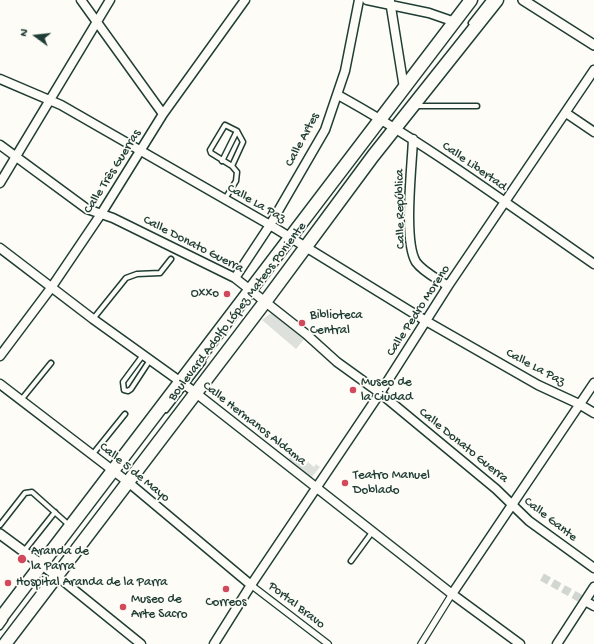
<!DOCTYPE html>
<meta charset="utf-8">
<style>
body{margin:0}
#map{position:relative;width:594px;height:644px;overflow:hidden;background:#fdfcf7;font-family:"Gochi Hand",sans-serif}
canvas{display:block}
.north{position:absolute;left:16px;top:16px;width:40px;height:40px;-webkit-text-stroke:3px #fdfcf7;paint-order:stroke;rotate:285deg;font-size:11px;font-weight:700;line-height:16px;text-align:center;color:#1f3d34}
.north::after{content:'';display:block;margin:auto;width:14px;height:18px;background:#1f3d34;clip-path:polygon(50% 0,100% 100%,50% 72%,0 100%)}
</style>
<div id="map">
<canvas width="594" height="644"></canvas>
<div class="north">N</div>
</div>
<script>
const g = document.querySelector('canvas').getContext('2d');
g.lineJoin = 'round';
function fillPath(path, color) { g.fillStyle = color; g.fill(path, 'evenodd'); }
function strokePath(path, color, width, dash) { g.strokeStyle = color; g.lineWidth = width; g.lineCap = dash ? 'butt' : 'round'; g.setLineDash(dash || []); g.stroke(path); }
function write(font, color, halo, rows, align = 'center') {
  g.font = font + ' "Gochi Hand",sans-serif'; g.lineWidth = 3.5; g.setLineDash([]); g.textBaseline = 'middle'; g.strokeStyle = halo; g.fillStyle = color; for (const [text, x, y, turn = 0] of rows) {
    g.save(); g.translate(x, y); g.rotate((+turn || 0) * Math.PI / 180); g.textAlign = isNaN(turn) ? turn : align; if (halo) g.strokeText(text, 0, 0); g.fillText(text, 0, 0); g.restore();
  }
}
const green = new Path2D(`
 M271 313 305 338 296 349 262 320Z
 M291 455 305 466 308 462 314 467 316 464 320 467 311 478 288 460Z`);
const minorTunnel = new Path2D(`
 M542 577 585 601`);
const service = new Path2D(`
 M471 23 489 0
 M414 106H477
 M222 161 237 131
 M225 199 236 181 237 172 232 166 211 153 210 150 225 125 237 131 243 142 232 166
 M93 319 126 278 137 274 160 273 171 259
 M143 355 123 382 124 390 128 391 131 389 150 360
 M21 400 51 363
 M166 410 203 362
 M92 455 125 414
 M0 525 25 493 32 492 69 525
 M24 551 55 512
 M351 561 373 531
 M0 627 5 620`);
const pedestrian = new Path2D(`
 M251 585 328 644
 M421 644 452 594`);
const minor = new Path2D(`
 M81 0 163 114
 M367 0 429 13 455 22
 M390 1 404 88
 M0 79 61 105 270 225 426 321 538 385 579 404 594 413
 M338 95C427 144 510 206 594 264
 M566 113 594 132
 M413 139C412 166 403 241 416 262 423 272 438 279 448 286
 M0 145 87 209 113 218 235 278 306 334 337 362 380 393 496 489 529 521 594 568
 M0 183 110 0
 M0 248 93 319 192 390 452 594 520 644
 M235 278 270 225 325 130 345 71 359 0
 M0 356 51 288 101 214 163 114 245 0
 M0 384 128 482 251 585
 M57 576 141 644
 M452 594 594 383
 M585 601 594 606
 M214 644 251 585 380 393 448 286 594 70
 M557 644 594 587`);
const tertiary = new Path2D(`
 M523 0 594 45
 M0 534 57 576`);
const primary = new Path2D(`
 M0 619 471 0
 M5 644 265 302 373 156 497 0`);
const markers = [
 [227,294,4,"#d1495b"],
 [302,323,4,"#d1495b"],
 [353,390,4,"#d1495b"],
 [345,483,4,"#d1495b"],
 [22,559,5,"#d1495b"],
 [8,583,4,"#d1495b"],
 [226,589,4,"#d1495b"],
 [123,607,4,"#d1495b"]
];
const streetNames = [
 ["Calle Artes",303,140,-62],
 ["Calle Libertad",474,167,35],
 ["Calle Três Guerras",113,172,-58],
 ["Calle La Paz",256,204,30],
 ["Calle República",401,209,-91],
 ["Calle Donato Guerra",193,245,27],
 ["Calle Pedro Moreno",419,311,-57],
 ["Boulevard Adolfo López Mateos Poniente",238,312,-53],
 ["Calle La Paz",535,368,28],
 ["Calle Hermanos Aldama",254,424,38],
 ["Calle Donato Guerra",463,446,39],
 ["Calle 5 de Mayo",134,473,39],
 ["Calle Gante",550,520,38],
 ["Portal Bravo",296,606,38]
];
const poiNames = [
 ["Oxxo",219,294,"right"],
 ["Biblioteca",310,316],
 ["Central",310,331],
 ["Museo de",361,383],
 ["la Ciudad",361,398],
 ["Teatro Manuel",353,476],
 ["Doblado",353,491],
 ["Aranda de",31,552],
 ["la Parra",31,567],
 ["Hospital Aranda de la Parra",16,583],
 ["Museo de",131,600],
 ["Arte Sacro",131,615],
 ["Correos",226,603,"center"]
];
fillPath(green, '#dde0db');
strokePath(minorTunnel, '#d1d6d0', 8, [8, 4]);
strokePath(service, '#1f3d34', 7);
strokePath(pedestrian, '#1f3d34', 8);
strokePath(minor, '#1f3d34', 11);
strokePath(tertiary, '#1f3d34', 12);
strokePath(primary, '#1f3d34', 15);
strokePath(service, '#fdfcf7', 4);
strokePath(pedestrian, '#fdfcf7', 5.5);
strokePath(minor, '#fdfcf7', 8);
strokePath(tertiary, '#fdfcf7', 9);
strokePath(primary, '#fdfcf7', 12);
for (const [x, y, r, color] of markers) { const dot = new Path2D(); dot.arc(x, y, r, 0, 2 * Math.PI); g.fillStyle = color; g.fill(dot); strokePath(dot, '#fdfcf7', 1.5); }
write('13px', '#1f3d34', '#fdfcf7', streetNames);
write('13px', '#1f3d34', '#fdfcf7', poiNames, 'left');
</script>
